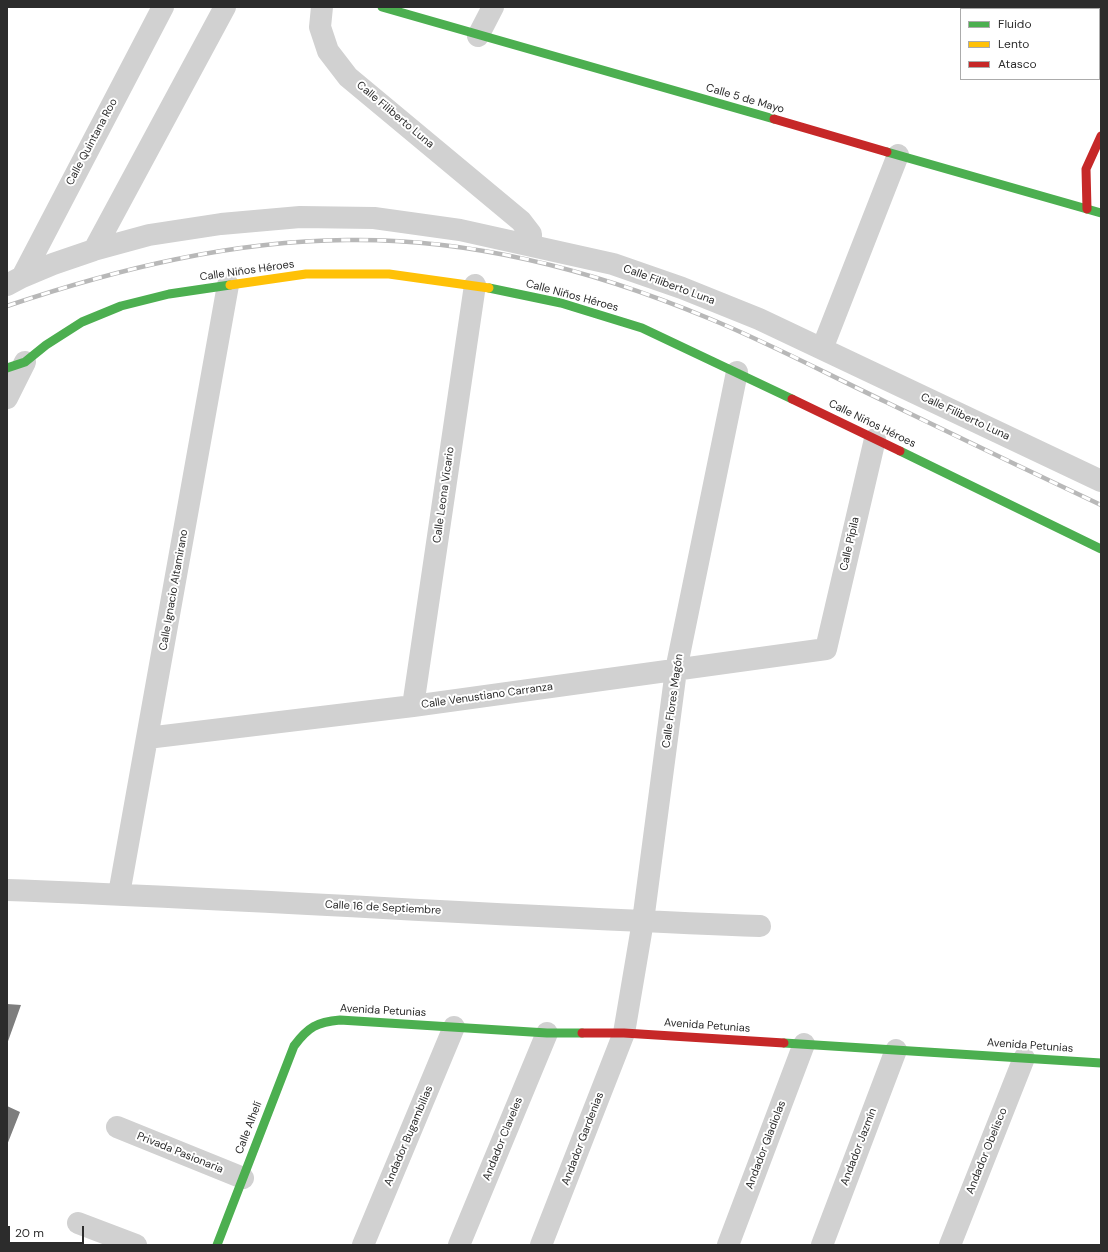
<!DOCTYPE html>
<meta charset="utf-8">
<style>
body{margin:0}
#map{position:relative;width:1108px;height:1252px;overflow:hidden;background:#fff;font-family:"DM Sans",sans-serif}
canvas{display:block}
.frame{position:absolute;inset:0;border:8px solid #2c2c2c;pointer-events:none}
.legend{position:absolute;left:960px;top:8px;width:140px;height:72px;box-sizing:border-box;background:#fff;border:1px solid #ababab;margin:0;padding:5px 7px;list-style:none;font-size:12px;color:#2c2c2c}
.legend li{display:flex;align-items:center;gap:8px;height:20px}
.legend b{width:20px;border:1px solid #ababab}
.scale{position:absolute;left:8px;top:1226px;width:76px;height:18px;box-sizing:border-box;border:2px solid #2c2c2c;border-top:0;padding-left:5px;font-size:12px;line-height:14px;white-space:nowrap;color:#2c2c2c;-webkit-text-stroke:3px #fff;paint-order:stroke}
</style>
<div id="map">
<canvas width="1108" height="1252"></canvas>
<div class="frame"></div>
<ul class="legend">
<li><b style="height:5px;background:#4caf50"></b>Fluido</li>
<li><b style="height:5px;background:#ffc107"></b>Lento</li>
<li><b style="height:5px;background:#c62828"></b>Atasco</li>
</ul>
<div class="scale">20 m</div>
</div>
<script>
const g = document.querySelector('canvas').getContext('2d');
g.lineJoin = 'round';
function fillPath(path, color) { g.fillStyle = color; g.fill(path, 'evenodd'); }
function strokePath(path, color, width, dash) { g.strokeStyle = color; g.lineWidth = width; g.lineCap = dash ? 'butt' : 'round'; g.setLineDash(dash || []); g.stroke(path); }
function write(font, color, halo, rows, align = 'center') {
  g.font = font + ' "DM Sans",sans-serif'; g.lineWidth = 4; g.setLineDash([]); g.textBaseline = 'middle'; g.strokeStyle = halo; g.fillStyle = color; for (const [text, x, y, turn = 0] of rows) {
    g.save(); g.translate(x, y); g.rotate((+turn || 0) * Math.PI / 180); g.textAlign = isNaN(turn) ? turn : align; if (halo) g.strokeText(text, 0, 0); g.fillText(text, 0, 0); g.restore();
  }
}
const building = new Path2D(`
 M7 1004 21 1005 7 1044Z
 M7 1106 20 1112 7 1145Z`);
const street = new Path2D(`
 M322 7 320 27 328 51 348 77 521 221 531 234V245
 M1064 7 1068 9
 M1099 23 1101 24
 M478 36 493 7
 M94 250 225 7
 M22 277 163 7
 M7 285 22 277 53 264 94 250 149 235 221 224 300 217 374 218 460 230 613 264 682 288 759 319 1101 481
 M822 349 898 155
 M7 398 25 362
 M413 706 475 285
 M147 738 413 706 826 649 875 439
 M7 890C258 899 509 917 760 926
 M119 894 228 285
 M117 1127 243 1178
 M78 1223 136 1245
 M363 1245 454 1027
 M459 1245 547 1033
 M541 1245 624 1033 643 921 676 670 737 372
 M728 1245 804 1044
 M822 1245 896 1050
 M950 1245 1024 1058`);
const fast = new Path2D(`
 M382 7 774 119
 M887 152 1101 213
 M489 288 561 303 642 328 792 399
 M7 368 25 362 46 345 82 322 121 306 169 294 230 285
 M900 451 1101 549
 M784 1043 1101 1063
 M217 1245 294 1046C308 1027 317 1022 340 1020L547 1033H582`);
const slow = new Path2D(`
 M230 285 306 274H389L489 288`);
const jam = new Path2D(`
 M774 119 887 152
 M1087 209 1086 169 1101 136
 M792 399 900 451
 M582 1033H624L784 1043`);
const rail = new Path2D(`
 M7 306C117 269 231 241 347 240 472 238 593 270 708 318 769 343 827 374 886 402 958 437 1029 471 1101 505`);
const streetNames = [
 ["Calle 5 de Mayo",745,99,16],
 ["Calle Filiberto Luna",395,115,40],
 ["Calle Quintana Roo",92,142,-62],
 ["Calle Niños Héroes",247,271,-8],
 ["Calle Filiberto Luna",669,285,20],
 ["Calle Niños Héroes",572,296,15],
 ["Calle Filiberto Luna",965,417,25],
 ["Calle Niños Héroes",872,424,26],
 ["Calle Leona Vicario",444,495,-82],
 ["Calle Pípila",850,544,-77],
 ["Calle Ignacio Altamirano",174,590,-80],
 ["Calle Venustiano Carranza",487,696,-8],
 ["Calle Flores Magón",673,701,-82],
 ["Calle 16 de Septiembre",383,908,3],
 ["Avenida Petunias",383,1011,3],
 ["Avenida Petunias",707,1026,4],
 ["Avenida Petunias",1030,1046,4],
 ["Calle Alhelí",249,1128,-69],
 ["Andador Bugambilias",409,1136,-67],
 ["Andador Claveles",503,1139,-68],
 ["Andador Gardenias",583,1139,-69],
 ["Andador Gladiolas",766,1145,-69],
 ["Andador Jazmín",859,1147,-69],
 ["Andador Obelisco",987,1151,-68],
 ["Privada Pasionaria",180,1153,22]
];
fillPath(building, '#7d7d7d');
strokePath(street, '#d1d1d1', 22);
strokePath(fast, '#4caf50', 9);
strokePath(slow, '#ffc107', 9);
strokePath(jam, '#c62828', 9);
strokePath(rail, '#b8b8b8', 4.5);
strokePath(rail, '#fff', 3, [9]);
write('11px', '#2c2c2c', '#fff', streetNames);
</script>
